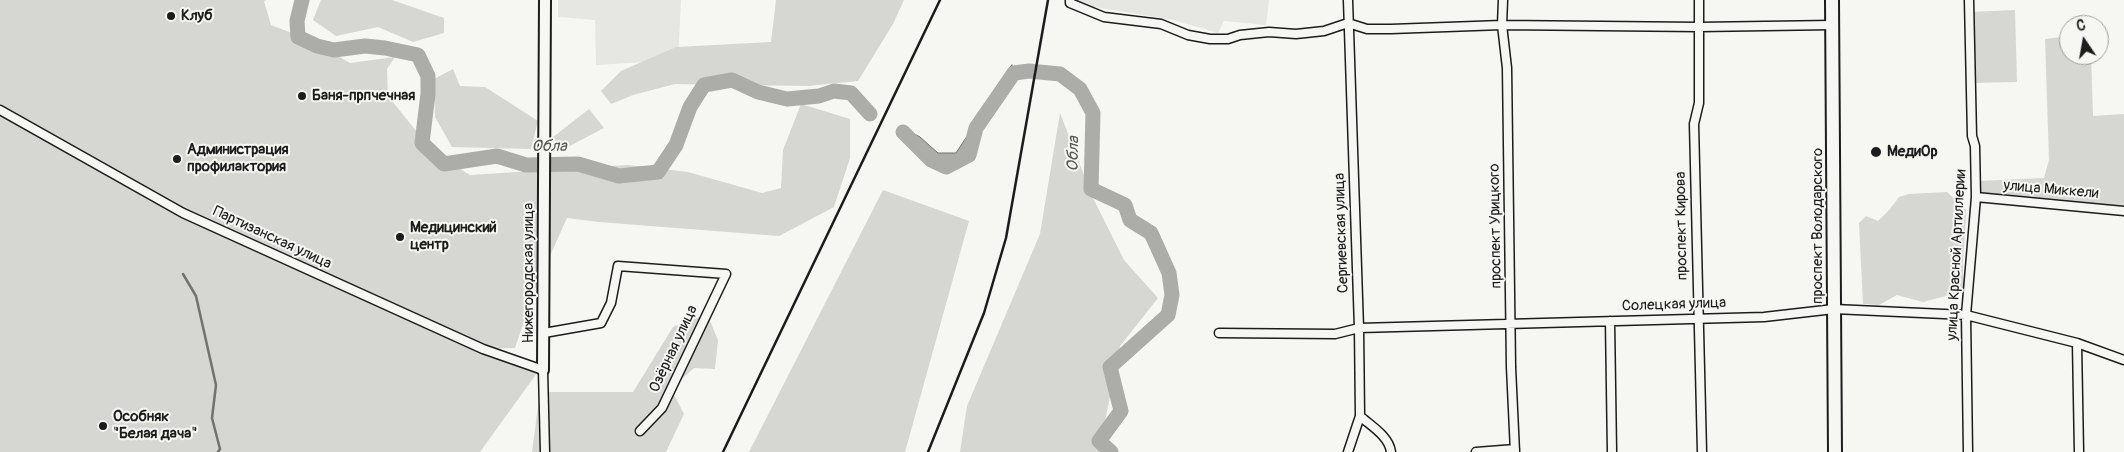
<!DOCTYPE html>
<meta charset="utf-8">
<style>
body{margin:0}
#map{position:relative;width:2124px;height:452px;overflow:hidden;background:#f6f6f2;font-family:Pangolin,sans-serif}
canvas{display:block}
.north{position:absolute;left:2059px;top:15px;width:50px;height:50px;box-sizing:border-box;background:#f6f6f2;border:1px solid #9f9f9c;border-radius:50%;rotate:348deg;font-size:14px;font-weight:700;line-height:20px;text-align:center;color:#1c1c1c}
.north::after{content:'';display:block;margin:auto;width:18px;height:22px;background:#1c1c1c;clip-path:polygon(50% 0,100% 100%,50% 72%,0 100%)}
</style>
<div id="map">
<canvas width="2124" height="452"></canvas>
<div class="north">С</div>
</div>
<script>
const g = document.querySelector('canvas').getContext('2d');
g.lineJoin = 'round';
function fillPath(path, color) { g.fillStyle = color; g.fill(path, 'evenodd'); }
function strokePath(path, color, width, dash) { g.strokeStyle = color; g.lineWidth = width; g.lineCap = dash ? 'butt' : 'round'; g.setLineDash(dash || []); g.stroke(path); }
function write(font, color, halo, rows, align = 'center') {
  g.font = font + ' Pangolin,sans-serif'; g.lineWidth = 4; g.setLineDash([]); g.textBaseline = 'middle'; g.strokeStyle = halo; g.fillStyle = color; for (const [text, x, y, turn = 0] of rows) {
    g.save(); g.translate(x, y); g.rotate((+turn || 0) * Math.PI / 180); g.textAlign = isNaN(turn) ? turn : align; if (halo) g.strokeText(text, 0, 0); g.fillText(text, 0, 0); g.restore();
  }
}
const built = new Path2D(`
 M558 0H681L678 60 596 65 595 20 558 17Z
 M1070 0H1269L1266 25 1224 21 1218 33 1173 20 1070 3Z`);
const green = new Path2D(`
 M0 0H266L264 1 271 25 310 40 350 63 395 57 387 69 388 96 434 153 470 175 628 165 688 172 762 193 781 188 783 150 801 104 850 119V158L834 207 779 236 599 222 567 218 535 289 515 348 484 349 537 373 480 452H0Z
 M321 0H392L444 18V33L413 42 378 27 336 36 313 20Z
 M776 0H904L893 24 858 81 808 86 675 84 633 95 611 104 601 91 621 71 676 47 771 42Z
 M2015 10 2017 82 1971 83 1970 12Z
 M2069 36V55H2091L2093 116 2124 114V208L1979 195 1978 181 2044 178 2049 160 2045 39Z
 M453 69 460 86 485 87 538 121 531 149 452 147 435 117 434 79Z
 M589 109 604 128 560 151 553 137Z
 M1060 113 1092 196 1124 260 1158 298 1120 346 1099 452H960L967 406 1040 234Z
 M883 190 969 221 905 452H749Z
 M1947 192 1966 210C1966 237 1960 264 1965 291L1923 302 1897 295 1879 305 1863 304 1859 223 1866 216 1878 221 1890 209 1899 197 1909 194Z
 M707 314 718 340 715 369 694 368 671 389 684 414 666 452H532L540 392H633L673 327Z`);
const water = new Path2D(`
 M1012 65 1014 73 976 128 969 155 946 167 931 160 903 132 907 130 920 137 938 153H956L990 101 997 86Z`);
const stream = new Path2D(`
 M183 274 196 296 216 385 212 418 220 449 218 452`);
const river = new Path2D(`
 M302 0 297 21 298 37 317 46 334 50 365 46 385 48 418 55 428 76V94L422 143 444 164 497 156 526 165 578 164 619 176 658 172 676 145 690 107 704 85 732 80 758 92 787 99 819 96 834 91 851 93 870 114
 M903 132 931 160 946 167 969 155 976 128 1014 73 1029 71 1060 74 1080 89 1093 113 1091 189 1125 205 1130 220 1151 233 1169 273 1172 295 1168 315 1110 367 1121 411 1099 441 1111 452`);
const minor = new Path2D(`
 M1070 0V3L1104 17 1161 24 1188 35 1210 39H1228L1240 35 1269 32 1296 34 1324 31 1348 23 1367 29H1391L1502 25 1699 27 1832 25
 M1348 0 1359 328 1360 416C1371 426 1389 436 1391 452
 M1503 0 1502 25 1507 68 1511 367 1515 452
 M1699 0V103L1694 124 1702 452
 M0 110 183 213 483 349 543 370 545 452
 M1976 197 2124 211
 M1610 321 1612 452
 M544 333 601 323 611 303 618 266 726 274 662 408 640 431
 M1219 333 1335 334 1359 328 1764 317 1834 309 1966 315 2077 343 2124 360
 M2077 343 2079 452
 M1348 452 1360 416
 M1476 452 1515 449
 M1968 452 1966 315 1976 197 1975 146 1972 136 1969 0`);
const tertiary = new Path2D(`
 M543 370 545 0`);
const primary = new Path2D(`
 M1832 0 1835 452`);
const rail = new Path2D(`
 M723 452 940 0
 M928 452 984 313 1006 238 1048 0`);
const markers = [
 [171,16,5,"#1c1c1c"],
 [302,96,5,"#1c1c1c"],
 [1876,152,6,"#1c1c1c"],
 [177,159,5,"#1c1c1c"],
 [400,237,5,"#1c1c1c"],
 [103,426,5,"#1c1c1c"]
];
const poiNames = [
 ["Клуб",181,16],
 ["Баня-прпчечная",312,96],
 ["Администрация",187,150],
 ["профилактория",187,167],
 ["МедиОр",1887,152],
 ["Медицинский",410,228],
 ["центр",410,245],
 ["Особняк",113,417],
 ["\"Белая дача\"",113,434]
];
const streetNames = [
 ["улица Миккели",2051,190,5],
 ["проспект Урицкого",1496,226,-91],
 ["проспект Кирова",1682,226,-91],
 ["проспект Володарского",1818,226,-90],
 ["Сергиевская улица",1342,233,-92],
 ["Партизанская улица",272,238,25],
 ["улица Красной Артиллерии",1957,255,-87],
 ["Нижегородская улица",529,273,-90],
 ["Солецкая улица",1674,305,-2],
 ["Озёрная улица",674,349,-65]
];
const waterNames = [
 ["Обла",549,147],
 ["Обла",1074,154,-88]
];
fillPath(built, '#e6e6e2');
fillPath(green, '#d6d6d2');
fillPath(water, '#acaca9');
strokePath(water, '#727271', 1);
strokePath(stream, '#727271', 2.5);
strokePath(river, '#acaca9', 15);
strokePath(minor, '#1c1c1c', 11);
strokePath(tertiary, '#1c1c1c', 14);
strokePath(primary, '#1c1c1c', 16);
strokePath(minor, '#f6f6f2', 8);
strokePath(tertiary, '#f6f6f2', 10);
strokePath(primary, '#f6f6f2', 12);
strokePath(rail, '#1c1c1c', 2.5);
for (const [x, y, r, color] of markers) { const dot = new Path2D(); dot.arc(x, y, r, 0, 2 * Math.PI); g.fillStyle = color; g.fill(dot); strokePath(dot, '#f6f6f2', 2); }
write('bold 15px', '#1c1c1c', '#f6f6f2', poiNames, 'left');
write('15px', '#1c1c1c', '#f6f6f2', streetNames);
write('italic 16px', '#565654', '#f6f6f2', waterNames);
</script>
